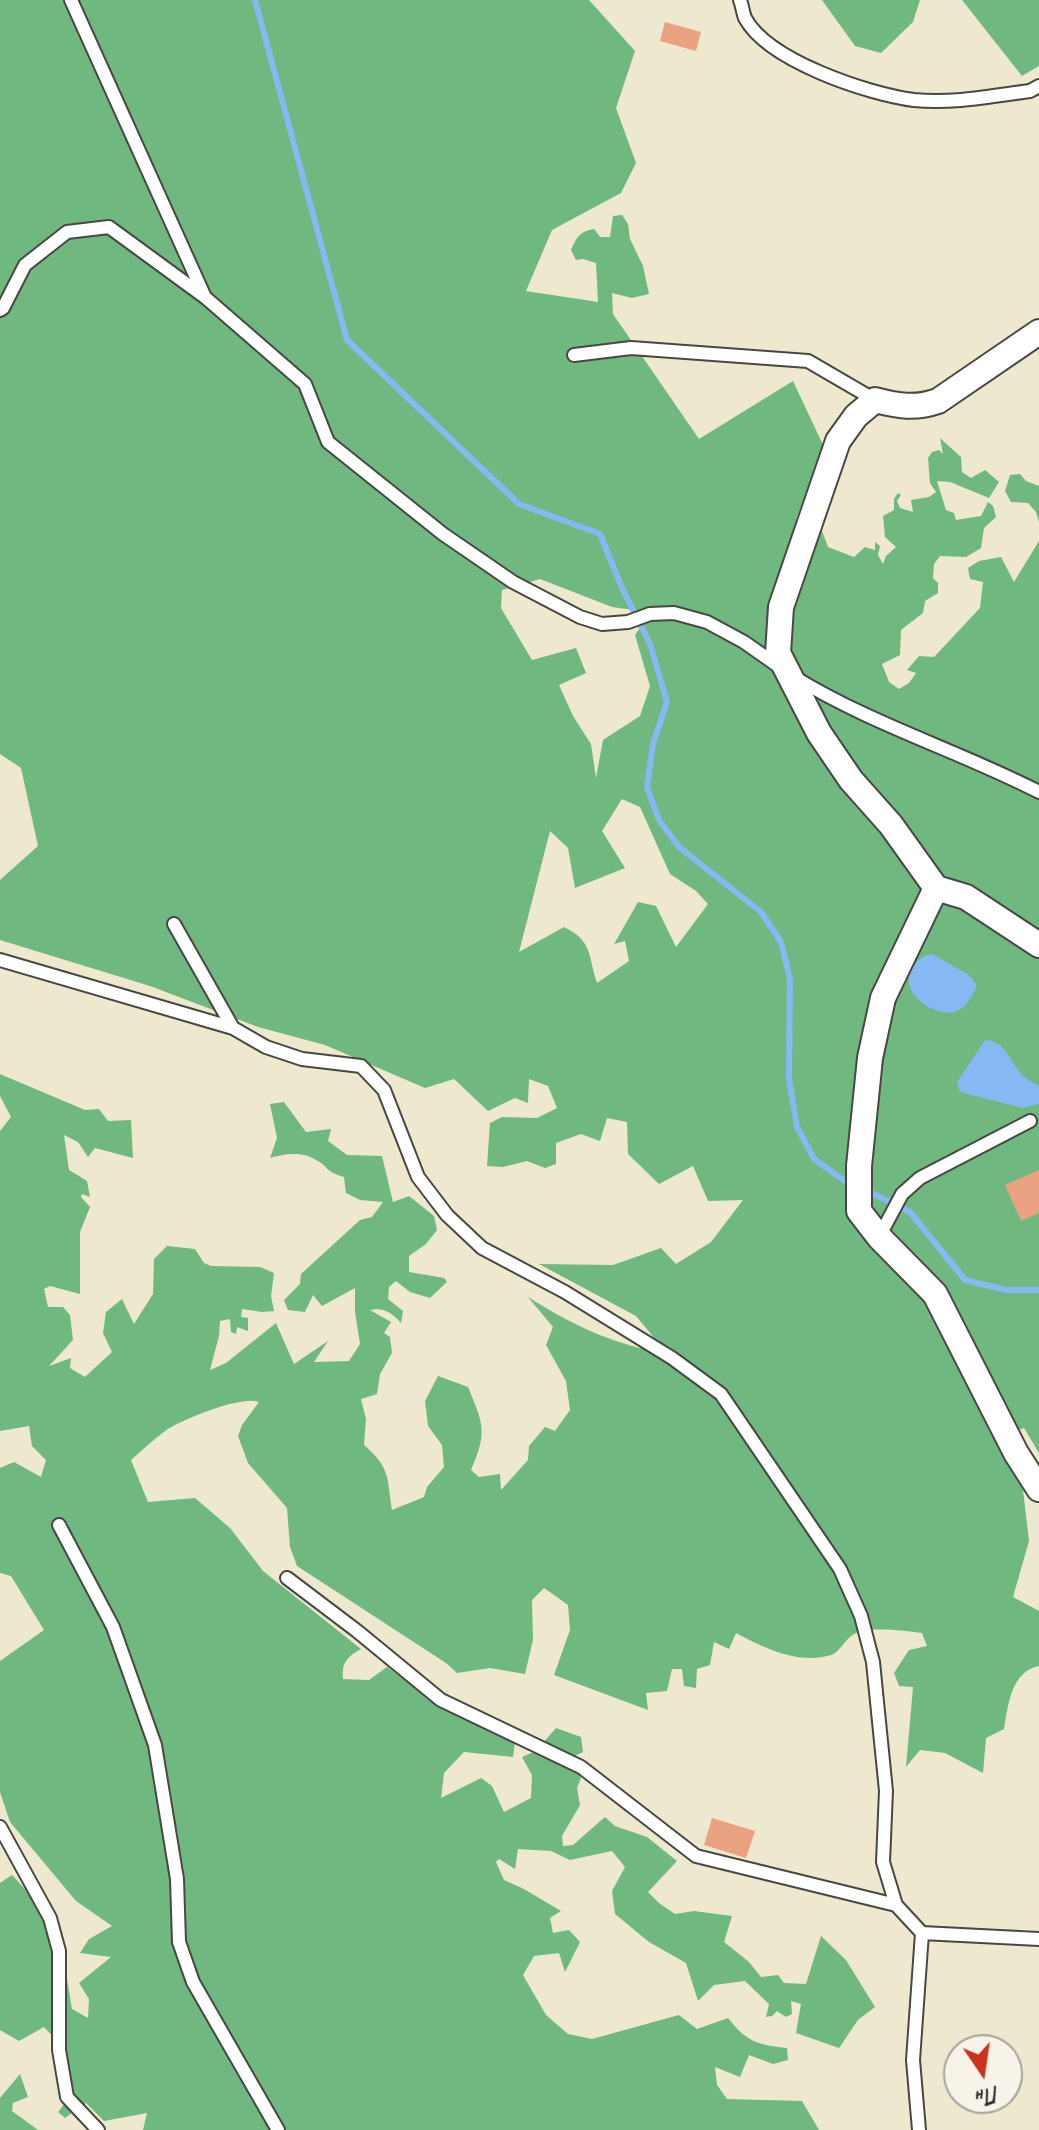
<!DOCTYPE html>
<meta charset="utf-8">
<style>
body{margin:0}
#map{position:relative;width:1039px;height:2130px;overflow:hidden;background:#eee8ce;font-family:Caveat,sans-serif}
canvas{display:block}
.north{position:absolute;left:943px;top:2034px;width:80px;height:80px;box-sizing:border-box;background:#f7f3e8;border:2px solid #a5a39c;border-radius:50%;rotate:167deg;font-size:22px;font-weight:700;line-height:32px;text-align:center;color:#2b2b2b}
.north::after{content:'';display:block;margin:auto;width:28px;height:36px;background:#c8321e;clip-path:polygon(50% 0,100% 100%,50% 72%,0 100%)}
</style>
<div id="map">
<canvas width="1039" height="2130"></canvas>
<div class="north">Пн</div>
</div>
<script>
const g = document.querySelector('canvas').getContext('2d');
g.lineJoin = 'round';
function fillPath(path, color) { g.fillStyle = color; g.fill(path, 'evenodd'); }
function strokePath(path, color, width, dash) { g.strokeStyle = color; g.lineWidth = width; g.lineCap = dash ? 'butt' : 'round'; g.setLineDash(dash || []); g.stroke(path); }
const forest = new Path2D(`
 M0 0H589L635 51 616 108 636 163 621 193 552 230 526 291 598 302 596 263 583 259 576 260 571 250C576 238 580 231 594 229L600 237H610L613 216 622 215 628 224 630 239 643 266 649 294 632 298 612 293 613 314 699 439 793 381 824 447 796 519 821 528 828 547 854 557 865 547 875 550V542L880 546 878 555 883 564 886 556 896 547 885 537 883 516 894 510V499L898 493 901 495 897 501 900 508 913 512 911 500 929 497 936 492 930 483 928 458 932 452 939 450 943 454 940 438 961 457 962 472 971 478 985 470 999 482 989 498 950 482 937 481 946 510 954 513 956 520 981 516 988 502 993 506 996 517 984 528 981 548 966 557 940 556 934 564 933 578 938 583V593L925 601 923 613 901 630 900 655 882 664 889 682 899 689 909 683 916 673 907 670 919 656 934 657 980 608 983 582 970 579 968 568 979 561 1001 557 1014 582 1039 541V1453L1024 1428 1016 1431 1029 1541 1013 1597 1039 1611V1666C1011 1671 1008 1706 1004 1729L986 1738 983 1773 945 1753 920 1750 906 1767 913 1687 899 1686 894 1673 909 1650 927 1646 922 1633C904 1631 869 1626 854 1634 845 1639 840 1652 831 1655 799 1665 764 1648 736 1633L729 1649 714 1642 710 1665 697 1669 696 1688 684 1686 682 1669H672L667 1691 646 1693 648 1710 554 1675 570 1630 568 1605 544 1588 532 1600 533 1640 525 1674 490 1668 457 1673 446 1663 297 1566 290 1547 287 1508 248 1463 238 1436 242 1425 259 1402C242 1395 180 1420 165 1431 153 1440 142 1450 131 1460L148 1502 195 1498 230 1528 263 1571 361 1649C347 1657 341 1663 343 1679L369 1680 387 1667 430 1698 515 1742 513 1757 464 1752 444 1773 441 1798 481 1778 492 1786 504 1812 531 1798 532 1775 522 1757 536 1751 556 1728 581 1737 583 1752 566 1760 581 1778 577 1788 580 1805 562 1836 563 1846 573 1845 605 1817 615 1826 647 1837 677 1861 648 1892 659 1903 675 1914 694 1911 732 1916 724 1942 749 1962 761 1977 778 1975 784 1983 806 1984 821 1936 846 1960 875 2007 858 2020 839 2048 796 2033 801 2004 791 2001 792 2014 786 2017 777 2011 772 2016 766 2017 769 2004 745 1981 714 1985 698 2001 686 1963 649 1942 615 1914 612 1891 625 1867 612 1851 570 1860 551 1851 518 1849 515 1869 499 1859 496 1862 504 1880 524 1889 561 1911 550 1918 553 1933 569 1930 580 1942 565 1972 559 1953 534 1956 523 1975 546 2015 568 2034 592 2039 679 2015 697 2029 728 2018C747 2042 758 2045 787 2048L788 2060 773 2064 749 2055 740 2077 715 2067 717 2085 727 2099 802 2101 819 2130H143L147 2113 104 2121 86 2103 65 2118 58 2112 74 2092 59 2043 44 2027 19 2041 0 2030V1883L12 1875 47 1913 66 1973 72 2009 88 2018 89 1999 79 1983 111 1957 80 1953 89 1939 112 1926 76 1901 10 1822 0 1792V1661L44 1630 11 1576 0 1573V1468L14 1462 41 1477 46 1460 32 1446 29 1426 0 1431V1131L11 1117 0 1096V1074L85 1110 99 1109 108 1121 131 1120 133 1158 95 1148 88 1157 78 1142 64 1135 69 1170 87 1181 90 1197 82 1194 81 1197 90 1207 80 1232V1294L50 1286 44 1289 48 1307H63L70 1315 73 1340 49 1366 71 1358 70 1368 85 1377 112 1352 103 1333 106 1312 122 1299 134 1324 153 1294 154 1259 167 1246 195 1249 204 1263 211 1266 260 1267 274 1273 271 1296 274 1311 262 1312 242 1309 241 1317 248 1318V1331L237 1327 236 1334 231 1332 230 1319 220 1321 219 1336 210 1370 226 1363 276 1323 294 1364 328 1341 314 1362 349 1361 360 1344 355 1312V1288L322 1306 313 1295 305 1312 288 1310 284 1300 300 1284 301 1274 360 1220 372 1217 383 1202 360 1200 346 1193 344 1177C323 1171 330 1167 316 1160 302 1151 284 1154 270 1158L277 1138 270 1104 284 1102 306 1132 331 1129 328 1141 347 1155 382 1156 393 1202 409 1196 434 1216 437 1230 426 1244 409 1256V1272L444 1278 447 1282 430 1298 410 1292 396 1281 389 1287 388 1299 403 1311 401 1323C392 1313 384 1307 370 1310L391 1322 384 1333 390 1337 392 1353 380 1374 377 1394 361 1399 366 1419 364 1445C391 1468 387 1479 392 1510L424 1497 427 1487 444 1467 442 1445 428 1426 425 1401 438 1376 468 1387C483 1424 488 1431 471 1470L479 1477 500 1474 501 1490 528 1460 529 1446 545 1427 555 1431 570 1410 566 1381 546 1345 553 1327 528 1297C566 1321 596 1336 639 1348L656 1340 636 1316 539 1264 613 1265 661 1248 676 1264 711 1242 743 1200 708 1201 693 1166 659 1184 628 1154 627 1122 607 1118 600 1141 581 1134 556 1143V1164L545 1168 527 1161 503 1167 487 1166 490 1123 502 1117 537 1118 557 1108 548 1086 529 1079 528 1103 515 1098 488 1111 454 1079 425 1088 325 1045 258 1027 150 986 0 940V880L38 846 21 768 0 754ZM540 579 612 607 684 617 650 614 635 635 650 686 640 716 603 740 596 778 591 744 573 716 559 685 586 673 576 648 532 660 501 608 502 590ZM622 799 640 807 670 874 696 891 708 904 676 947 656 906 638 902 614 944 625 941 629 961 597 983C588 956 593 941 564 927L519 952 550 831 568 848 575 888 625 868 602 831Z
 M822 0H920L913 22 881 53 855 46Z
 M962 0H1039V66L1022 76Z
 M1020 474 1026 481 1039 486V522L1036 512 1028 503 1011 502 1005 491 1010 475Z
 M20 2074 28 2097 13 2103 12 2111 38 2130H0V2098Z`);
const water = new Path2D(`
 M932 954 969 975 977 986C972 995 967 1007 957 1011 942 1019 897 997 912 969 917 960 921 956 932 954Z
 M985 1040C1005 1042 1007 1055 1018 1070 1023 1077 1031 1082 1039 1086V1104L1023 1108 960 1092 957 1082Z`);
const stream = new Path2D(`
 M255 0 347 340 519 504 600 534 622 588 650 644 667 702 653 744 647 787 659 820 679 847 761 912 781 942 790 979 789 1079 797 1127 814 1159 845 1181
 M870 1192 910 1212 965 1280 1006 1290H1039`);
const building = new Path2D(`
 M665 22 701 32 696 51 660 41Z
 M1039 1170V1213L1021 1221 1005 1185Z
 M712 1818 755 1831 746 1858 704 1845Z`);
const service = new Path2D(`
 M71 0 204 295
 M740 0C742 5 743 13 745 18 768 61 868 94 914 100 952 104 992 96 1030 91L1039 86
 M0 310 3 308 25 265 67 232 109 227 206 298 305 384 328 442 443 534 513 582 580 617 602 624 628 622 650 614 674 613 707 622 744 642 781 668
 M574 355 631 348 808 361 875 400
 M796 678C873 725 959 751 1039 792
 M174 924 233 1028
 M0 960 233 1028 266 1047 302 1059 361 1066 384 1090 418 1177 447 1215 482 1248 565 1292 672 1358 721 1394 840 1569 861 1616 873 1662 886 1791 883 1862 896 1905
 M879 1237 902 1194 920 1178 1030 1121
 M59 1525 113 1627 155 1745 177 1879 179 1942 193 1982 278 2130
 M287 1578 357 1631 441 1700 581 1767 696 1856 896 1905 922 1933 913 2060 919 2130
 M0 1827 50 1918 59 1951V2050L67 2097 98 2130
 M922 1933 1039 1939`);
const minor = new Path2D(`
 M936 888 891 825 851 780 819 733 778 653 781 607 838 441 856 416 875 400C898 406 915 409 938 401L1039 332
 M1039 945 966 897 936 888 883 998 870 1058 859 1166V1211L879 1237 935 1294 1016 1453 1039 1489`);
fillPath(forest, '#6fb880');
fillPath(water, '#86b9f3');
strokePath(stream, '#86b9f3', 6);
fillPath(building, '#eaa283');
strokePath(service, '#484743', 16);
strokePath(minor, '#484743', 28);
strokePath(service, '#fff', 12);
strokePath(minor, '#fff', 24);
</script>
